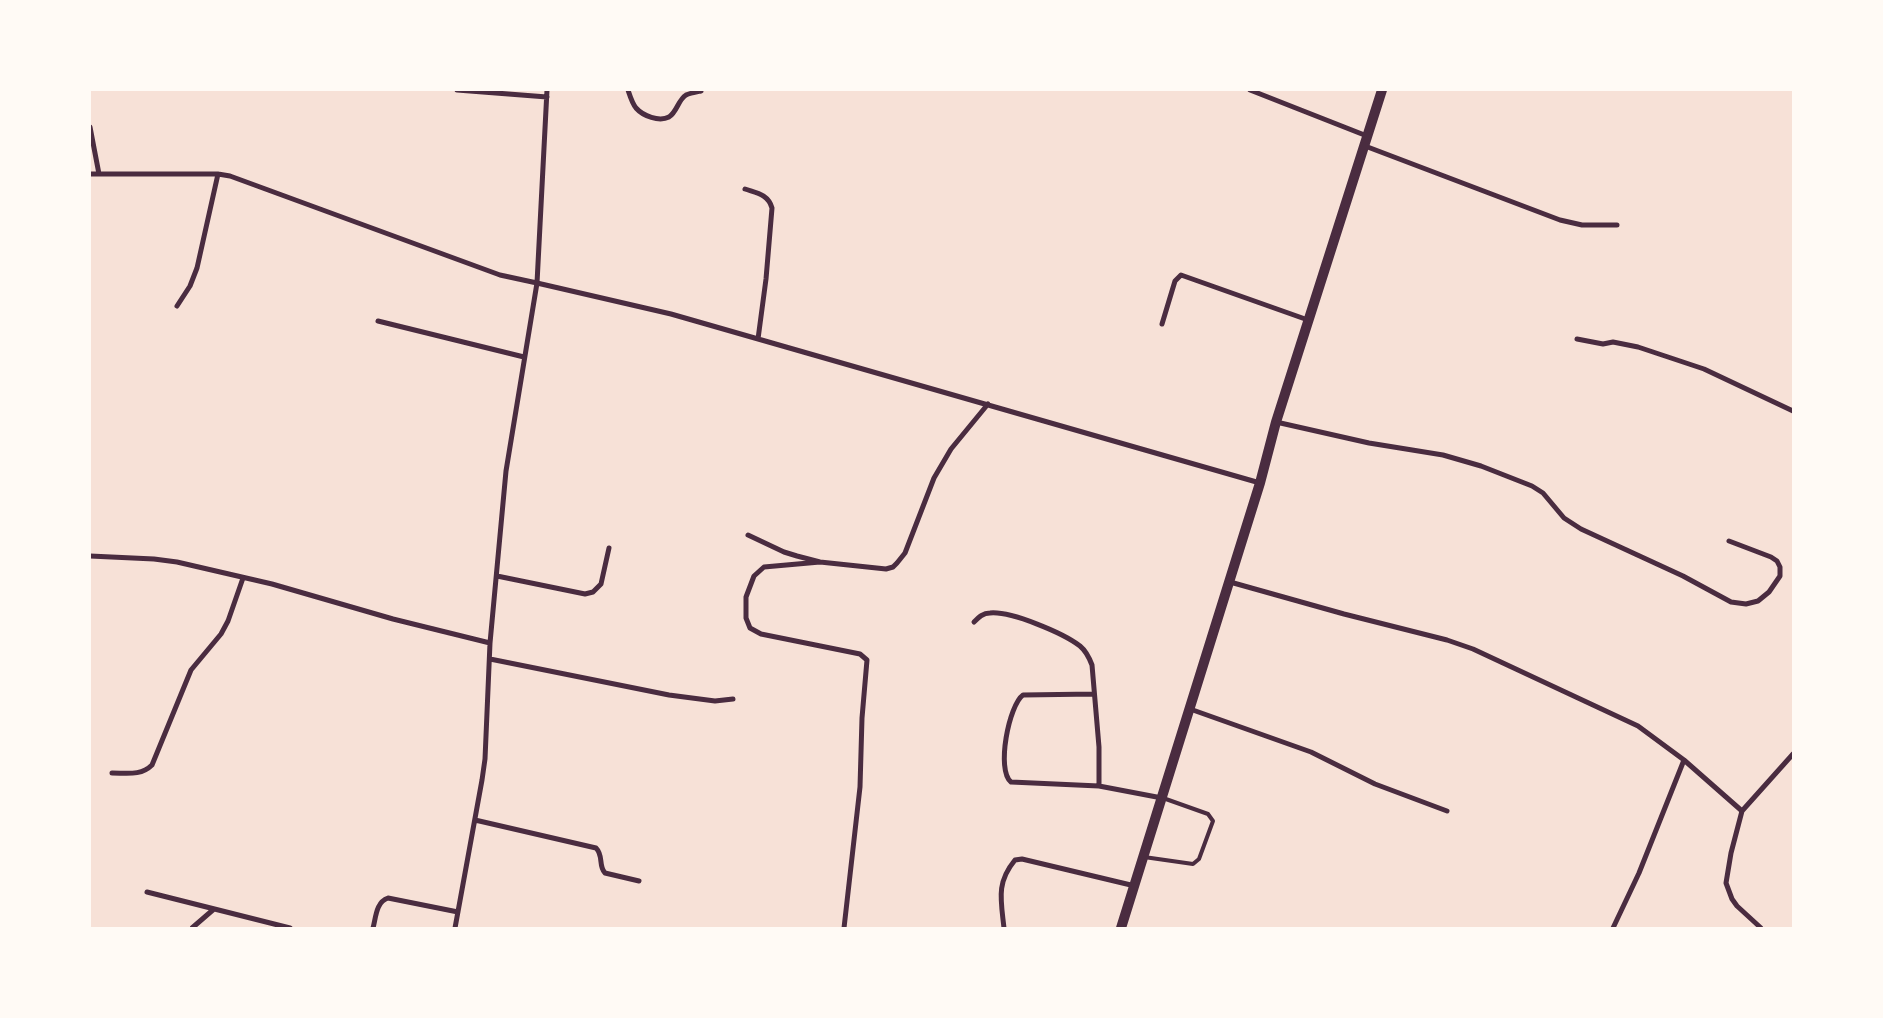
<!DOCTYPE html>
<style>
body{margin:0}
#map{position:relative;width:1883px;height:1018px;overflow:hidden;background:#f7e1d7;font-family:"Roboto Condensed",sans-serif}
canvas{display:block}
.frame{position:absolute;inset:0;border:91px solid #fffaf5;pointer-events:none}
</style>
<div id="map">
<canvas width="1883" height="1018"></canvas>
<div class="frame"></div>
</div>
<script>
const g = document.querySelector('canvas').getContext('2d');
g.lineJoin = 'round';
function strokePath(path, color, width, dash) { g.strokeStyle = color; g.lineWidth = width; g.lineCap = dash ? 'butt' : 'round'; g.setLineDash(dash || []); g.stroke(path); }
const service = new Path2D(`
 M1144 857 1193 864 1199 859 1213 821 1208 814 1163 798`);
const minor = new Path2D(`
 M457 90 547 97
 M628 90C630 96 632 103 636 108 643 116 659 122 669 117 677 112 678 100 686 95 690 93 696 92 701 91
 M1250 90 1367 136
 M90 127 99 174
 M1365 146 1560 220 1582 225H1617
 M90 174H218L230 176 500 275 537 283 547 90
 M745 189C756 193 768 194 772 208L766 279 758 339
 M177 306 190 286 197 268 218 174
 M378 321 524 357
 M1162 324 1175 281 1181 275 1308 320
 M1577 339 1603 344 1613 342 1638 347 1704 369 1793 411
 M1276 422 1369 443 1443 455 1481 466 1532 486 1543 493 1564 518 1581 529 1683 576 1731 602 1746 604 1758 601 1769 592 1780 576V567L1777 561 1771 557 1729 541
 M748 535 784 552 797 556 820 562 886 569 893 567 897 563 905 553 934 478 951 449 988 404
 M90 556 154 559 177 562 272 584 393 619 490 643
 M820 562 764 567 754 576 746 597V618L750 628 761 634 860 654 867 660 862 718 860 787 844 928
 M497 576 585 594 593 592 601 584 609 548
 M1230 582 1344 614 1447 640 1473 649 1638 726 1684 760 1742 811 1731 853 1726 883 1732 899 1737 906 1761 928
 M974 622C979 617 983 613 990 613 1011 611 1063 633 1080 646 1086 651 1089 657 1092 665L1099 747V786L1162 798
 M490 659 669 695 715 701 733 699
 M1094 694 1023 695C1009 705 996 770 1011 782L1099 786
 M1190 709 1311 752 1375 784 1447 811
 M112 773C127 773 141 776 152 765L191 670 221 634 228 621 243 578
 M1742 811 1793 754
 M475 820 596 848C604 856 598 866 605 873L639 881
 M147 892 290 928
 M192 928 214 909
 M373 928C376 917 376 902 388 898L458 912
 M455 928 482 780 485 759 490 643 506 471 537 283 671 314 1260 483
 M1004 928C1001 900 996 883 1015 860L1022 859 1135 886
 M1613 928 1639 873 1684 760`);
const secondary = new Path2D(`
 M1121 928 1260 483 1276 422 1382 90`);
strokePath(service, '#4a2c40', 4);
strokePath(minor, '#4a2c40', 5);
strokePath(secondary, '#4a2c40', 10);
</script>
